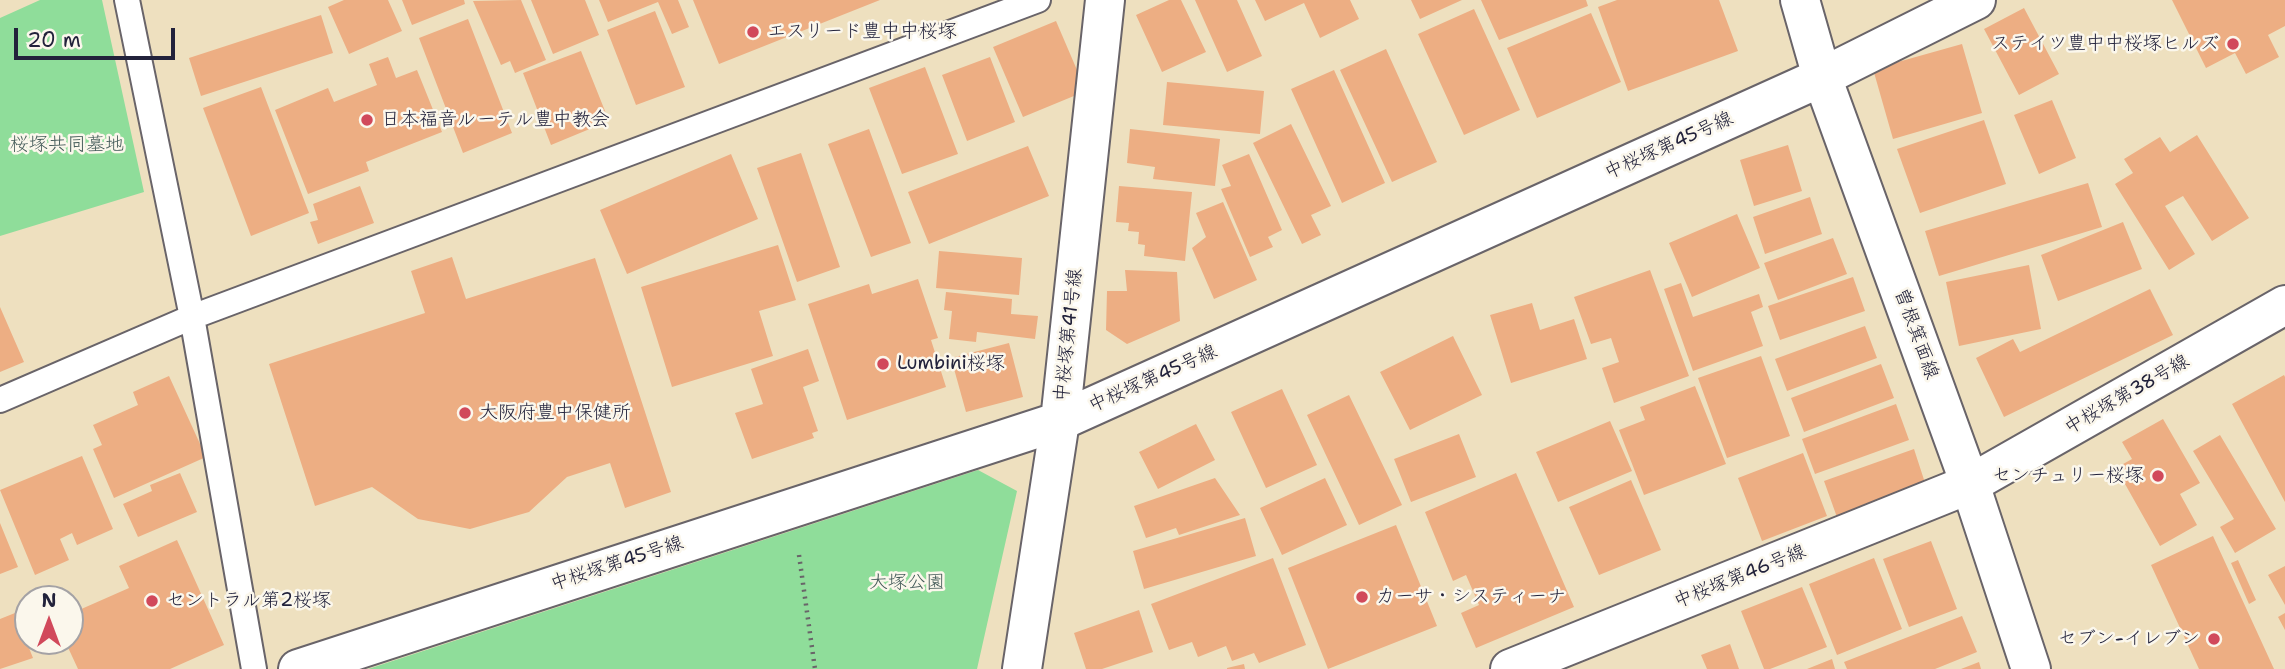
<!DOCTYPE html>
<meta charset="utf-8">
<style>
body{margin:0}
#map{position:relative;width:2285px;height:669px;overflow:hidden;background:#eee0bf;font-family:"Shantell Sans",sans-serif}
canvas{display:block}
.north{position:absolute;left:14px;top:585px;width:70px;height:70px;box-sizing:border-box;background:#fbf7ec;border:2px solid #a4a2a5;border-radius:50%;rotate:0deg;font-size:19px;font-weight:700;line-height:28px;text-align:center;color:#22223b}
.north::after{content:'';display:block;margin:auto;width:24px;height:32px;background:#d1495b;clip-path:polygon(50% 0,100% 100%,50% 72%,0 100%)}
.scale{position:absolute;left:14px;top:28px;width:161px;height:32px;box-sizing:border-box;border:4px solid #22223b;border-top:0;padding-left:9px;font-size:21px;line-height:24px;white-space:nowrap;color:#22223b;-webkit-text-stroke:5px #fbf7ec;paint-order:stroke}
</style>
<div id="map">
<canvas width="2285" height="669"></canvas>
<div class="north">N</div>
<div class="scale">20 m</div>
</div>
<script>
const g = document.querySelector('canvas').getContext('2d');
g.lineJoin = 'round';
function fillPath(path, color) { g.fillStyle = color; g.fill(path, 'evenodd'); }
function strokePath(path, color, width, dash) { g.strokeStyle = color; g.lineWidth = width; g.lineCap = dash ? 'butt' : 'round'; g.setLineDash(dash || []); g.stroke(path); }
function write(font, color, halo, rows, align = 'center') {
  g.font = font + ' "Shantell Sans","Klee One",sans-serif'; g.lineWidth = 5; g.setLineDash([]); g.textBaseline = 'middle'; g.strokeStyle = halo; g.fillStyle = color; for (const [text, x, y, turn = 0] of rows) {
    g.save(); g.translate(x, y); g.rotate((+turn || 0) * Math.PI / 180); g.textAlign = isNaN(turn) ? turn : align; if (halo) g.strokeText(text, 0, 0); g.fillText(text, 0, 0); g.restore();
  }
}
const green = new Path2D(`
 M40 0H102L144 192 0 236V18Z
 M978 470 1017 491 977 669H368Z`);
const building = new Path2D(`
 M344 0H388L402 31 349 54 328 7Z
 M402 0H464L465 4 412 25Z
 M521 0 546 60 515 73 510 61 501 65 473 1Z
 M531 0H585L599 35 553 54Z
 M599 0H678L689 27 672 34 658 2 608 22Z
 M693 0H880L719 64Z
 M1169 0H1181L1206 52 1162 72 1136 15Z
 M1195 0H1237L1262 56 1227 72Z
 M1255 0H1350L1359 19 1320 38 1304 3 1265 21Z
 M1411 0H1462L1420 19Z
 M1481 0H1586L1588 6 1499 40Z
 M1617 0H1719L1738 51 1628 91 1598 7Z
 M2172 0H2285V26L2268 35 2279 57 2246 74 2235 53 2206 68Z
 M2024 8 2059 74 2019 95 1984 29Z
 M1474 9 1520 110 1464 135 1418 34Z
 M655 11 685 87 636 105 607 30Z
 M1591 13 1621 82 1537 118 1507 48Z
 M321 15 333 53 201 96 189 58Z
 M468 19 512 133 463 153 419 38Z
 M1056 21 1086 91 1023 117 993 47Z
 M1962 44 1982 113 1893 139 1873 69Z
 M1386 49 1437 162 1392 182 1340 70Z
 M581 51 609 121 551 145 523 73Z
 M388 57 396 78 417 70 442 132 366 162 369 171 308 194 275 110 328 88 334 102 377 85 369 64Z
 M990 57 1015 122 967 141 942 75Z
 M925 67 958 154 902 174 869 88Z
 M1334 70 1385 183 1342 203 1291 89Z
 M1167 82 1264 91 1260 134 1163 125Z
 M261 87 309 213 251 236 203 108Z
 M2052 100 2076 158 2039 174 2014 115Z
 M1984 120 2006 184 1920 213 1897 149Z
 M1291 124 1331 206 1311 215 1321 235 1302 244 1253 143Z
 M869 129 911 243 871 257 828 144Z
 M1130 129 1220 139 1215 186 1153 179 1155 167 1127 163Z
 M2197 135 2249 218 2212 241 2183 196 2165 206 2195 254 2169 270 2115 184 2133 173 2124 159 2160 137 2170 152Z
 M1788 145 1802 191 1754 206 1740 160Z
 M1028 146 1049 196 929 244 908 192Z
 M801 153 840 267 797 282 757 168Z
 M731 154 758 219 627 274 600 210Z
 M1249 154 1282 230 1268 237 1273 247 1250 257 1221 189 1231 186 1222 165Z
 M2088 183 2102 227 1939 276 1925 231Z
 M360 186 374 223 318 244 310 222 318 220 313 204Z
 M1119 186 1192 192 1185 261 1144 256 1145 245 1138 244 1139 232 1128 231 1129 223 1116 222Z
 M1810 197 1822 234 1765 254 1753 217Z
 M1223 202 1257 280 1214 299 1192 248 1206 237 1196 213Z
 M1737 214 1760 268 1692 297 1669 243Z
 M2123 222 2142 269 2058 301 2041 255Z
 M1833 238 1847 274 1778 300 1764 263Z
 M778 245 796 300 759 311 773 356 672 387 641 287Z
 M939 251 1022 258 1019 295 936 288Z
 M452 257 466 299 595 258 671 492 625 508 610 463 567 477 529 512 470 529 418 519 372 487 315 506 269 364 425 313 411 271Z
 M2029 265 2041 329 1959 346 1946 282Z
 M1125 270 1177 272 1180 321 1127 344 1106 330 1107 291H1127Z
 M1650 270 1689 376 1614 403 1602 368 1619 362 1611 338 1591 344 1574 297Z
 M1853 277 1865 311 1780 340 1768 306Z
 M918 279 938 338 931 340 946 387 847 420 808 304 869 284 872 294Z
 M1681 283 1693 317 1759 294 1763 307 1751 312 1763 346 1693 371 1664 289Z
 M2150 289 2173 335 2004 417 1976 358 2013 339 2020 352Z
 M946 292 1012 299 1011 314 1038 316 1035 339 977 332 976 342 949 339 952 311 944 310Z
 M1532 303 1540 330 1574 319 1587 359 1511 383 1490 315Z
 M0 307 24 362 0 372Z
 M1865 326 1877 358 1787 391 1775 359Z
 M1453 336 1482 395 1410 430 1380 372Z
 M1009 343 1023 397 966 412 951 358Z
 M808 349 819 381 803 387 818 431 812 433 814 438 752 459 735 413 763 404 751 369Z
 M1761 356 1790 436 1727 458 1698 378Z
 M1881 364 1894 398 1804 432 1791 398Z
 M2284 375 2285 377V502L2232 404Z
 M169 376 206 457 114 498 93 449 102 445 93 425 138 405 133 392Z
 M1695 386 1726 464 1644 495 1619 430 1645 420 1640 407Z
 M1282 389 1317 465 1266 488 1231 412Z
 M1349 395 1402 505 1359 525 1307 415Z
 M1896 404 1909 440 1815 474 1802 439Z
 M2163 419 2200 483 2180 494 2197 525 2160 546 2116 468 2132 459 2122 442Z
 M1610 421 1632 471 1558 502 1536 452Z
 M1196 424 1215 460 1158 489 1139 452Z
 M1459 434 1476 477 1411 502 1394 459Z
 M2220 435 2276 529 2235 553 2220 527 2234 519 2193 451Z
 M1914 449 1927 489 1838 520 1824 481Z
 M1803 453 1827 516 1762 541 1738 478Z
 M82 456 113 529 77 545 72 533 60 539 69 560 35 575 0 490Z
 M180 473 197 512 138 537 123 504 152 491 150 485Z
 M1516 473 1574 607 1476 648 1461 613 1479 605 1466 575 1453 581 1425 512Z
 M1215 478 1240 515 1179 535 1176 528 1146 538 1134 506Z
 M1325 478 1347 525 1282 555 1260 508Z
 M1631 480 1661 550 1599 575 1569 507Z
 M1245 518 1256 556 1144 589 1133 551Z
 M0 523 18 567 0 574Z
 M1396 525 1437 626 1328 669 1288 568Z
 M2213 536 2274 669H2199L2151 565Z
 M177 540 224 645 170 669H78L65 641H70V614L129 588 119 566Z
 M1931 541 1957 609 1909 627 1883 559Z
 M1273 558 1306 645 1259 663 1254 653 1232 661 1226 646 1198 657 1192 642 1169 650 1151 604Z
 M1874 558 1902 629 1837 655 1809 584Z
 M2238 560 2256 600 2249 604 2231 563Z
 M2285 566V605L2268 575Z
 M1802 587 1827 647 1770 669H1764L1741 611Z
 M1139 610 1153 652 1102 669H1086L1074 633Z
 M15 613 33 658 0 669V619Z
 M2285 613V630L2278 617Z
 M1962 616 1977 652 1935 669H1847L1844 662Z
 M34 641H52L37 648Z
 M1730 644 1739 669H1707L1701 655Z
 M1832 659 1835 669H1807Z
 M1979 662 1981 669H1961Z
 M1244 664 1245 669H1227V668Z`);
const path = new Path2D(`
 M799 555 815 669`);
const service = new Path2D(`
 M127 0 192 317 254 669
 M0 400 192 317 1038 0`);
const minor = new Path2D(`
 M1060 421 1105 0
 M298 669 1060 421 1822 77 1976 0
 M1510 669 1970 484 2285 305`);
const tertiary = new Path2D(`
 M1800 0 1822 77 1970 484 2031 669
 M1022 669 1060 421`);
const markers = [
 [753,32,7,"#d1495b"],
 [2233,44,7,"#d1495b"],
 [367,120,7,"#d1495b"],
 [883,364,7,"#d1495b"],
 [465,413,7,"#d1495b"],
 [2158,476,7,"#d1495b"],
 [1362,597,7,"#d1495b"],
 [152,601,7,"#d1495b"],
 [2214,639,7,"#d1495b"]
];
const poiNames = [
 ["エスリード豊中中桜塚",767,32],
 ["ステイツ豊中中桜塚ヒルズ",2219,44,"right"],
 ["日本福音ルーテル豊中教会",381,120],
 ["Lumbini桜塚",897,364],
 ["大阪府豊中保健所",479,413],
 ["センチュリー桜塚",2144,476,"right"],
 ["カーサ・システィーナ",1376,597],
 ["セントラル第2桜塚",166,601],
 ["セブン-イレブン",2200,639,"right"]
];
const parkNames = [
 ["桜塚共同墓地",67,145],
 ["大塚公園",907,583]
];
const streetNames = [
 ["中桜塚第45号線",1669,146,-24],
 ["曽根箕面線",1916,334,70],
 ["中桜塚第41号線",1069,335,-84],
 ["中桜塚第45号線",1153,379,-24],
 ["中桜塚第38号線",2127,395,-30],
 ["中桜塚第45号線",617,564,-18],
 ["中桜塚第46号線",1740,577,-22]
];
fillPath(green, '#8fdd9a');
fillPath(building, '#edae83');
strokePath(service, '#696469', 28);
strokePath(minor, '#696469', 42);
strokePath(tertiary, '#696469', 42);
strokePath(path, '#696469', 4.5, [2, 5]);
strokePath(service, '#fff', 24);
strokePath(minor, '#fff', 38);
strokePath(tertiary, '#fff', 38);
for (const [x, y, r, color] of markers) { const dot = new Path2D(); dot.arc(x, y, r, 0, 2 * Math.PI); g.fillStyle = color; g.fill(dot); strokePath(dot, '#fbf7ec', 2.5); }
write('19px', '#22223b', '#fbf7ec', poiNames, 'left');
write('19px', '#435a58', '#fbf7ec', parkNames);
write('19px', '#22223b', '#fbf7ec', streetNames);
</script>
